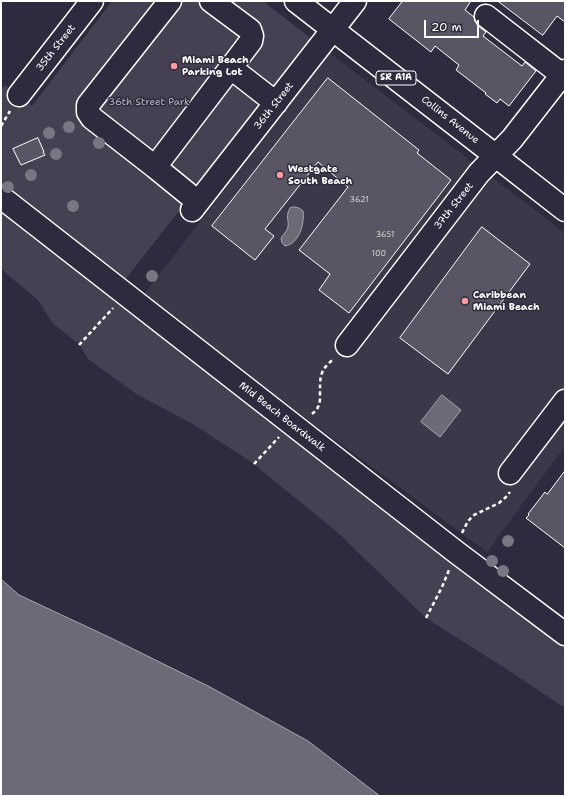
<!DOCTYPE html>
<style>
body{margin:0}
#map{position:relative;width:566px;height:797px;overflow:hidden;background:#2f2a3d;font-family:"Shantell Sans",sans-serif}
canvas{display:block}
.frame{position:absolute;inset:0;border:2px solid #fff;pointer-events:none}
.scale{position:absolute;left:424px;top:20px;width:55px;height:18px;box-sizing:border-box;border:2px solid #fff;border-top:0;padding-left:5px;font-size:12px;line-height:14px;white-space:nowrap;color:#fff;-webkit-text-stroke:3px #2f2a3d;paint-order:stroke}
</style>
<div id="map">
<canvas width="566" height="797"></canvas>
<div class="frame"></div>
<div class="scale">20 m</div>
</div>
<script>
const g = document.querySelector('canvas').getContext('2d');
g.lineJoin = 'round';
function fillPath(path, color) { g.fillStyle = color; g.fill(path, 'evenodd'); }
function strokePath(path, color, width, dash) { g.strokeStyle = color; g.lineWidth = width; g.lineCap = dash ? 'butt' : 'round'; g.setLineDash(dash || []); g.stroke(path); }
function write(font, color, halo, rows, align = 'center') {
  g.font = font + ' "Shantell Sans",sans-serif'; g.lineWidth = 3; g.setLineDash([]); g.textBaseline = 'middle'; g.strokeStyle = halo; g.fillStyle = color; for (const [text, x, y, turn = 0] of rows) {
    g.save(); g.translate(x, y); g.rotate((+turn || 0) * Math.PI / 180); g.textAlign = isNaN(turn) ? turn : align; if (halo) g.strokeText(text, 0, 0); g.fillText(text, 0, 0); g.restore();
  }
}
const built = new Path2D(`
 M330 53 552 223 565 234V446L487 552 142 297Z`);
const green = new Path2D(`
 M112 1H263L313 40 113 295 565 645V708L511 672 426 618 337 532 250 461 191 423 138 395 88 359 79 344 53 324 38 300 1 269V90L5 85 32 106Z`);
const water = new Path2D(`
 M294 207 299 208 303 211C305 223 299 244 285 246L282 243 281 238C283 234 287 232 288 227 289 218 285 217 290 208Z
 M442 395 461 410 440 437 421 422Z
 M1 579 19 595 113 639 210 687 308 741 380 796H1Z`);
const building = new Path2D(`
 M403 1H471L465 10 474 17 475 21 478 26 486 32 483 36 522 66 525 62 536 71 509 106 500 99 497 103 485 94 486 93 456 70 459 65 435 46 431 52 389 19Z
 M498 1H565V22L557 16 543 35Z
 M328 78 419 150 417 153 451 180 349 313 319 290 330 274 299 250 348 187 318 162 265 229 274 236 255 260 212 226Z
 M38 138 44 152H43L45 155 21 165 13 149Z
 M482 227 530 264 448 374 400 338Z
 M565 471V548L526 518 529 515 528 514 545 492 547 494Z`);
const path = new Path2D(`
 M1 126 10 111
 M79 345 113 308
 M312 414C314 412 317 410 318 407 320 404 320 399 320 395 320 378 319 370 334 359
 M254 464 279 437
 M462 533 468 521 474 515 499 503 506 497 510 492
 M426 618 442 587 449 570`);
const minor = new Path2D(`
 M170 1 88 105V112L92 118 155 167 198 202
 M486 16 562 75
 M231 68 276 103
 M19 95 92 1
 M155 167 251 41 252 36 250 30 211 1
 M1 197 456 552 565 634
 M192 210 355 1
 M347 345 479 173 512 139 565 71
 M510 473 565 401`);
const major = new Path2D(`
 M296 1 496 156 565 210`);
const trees = [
 [69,127],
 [49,133],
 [99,143],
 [56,154],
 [31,175],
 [8,187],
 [73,206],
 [152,276],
 [508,541],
 [492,561],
 [503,571]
];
const markers = [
 [174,66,4,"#ff9aa2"],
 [280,175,4,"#ff9aa2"],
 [465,301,4,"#ff9aa2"]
];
const numberNames = [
 ["3621",359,200],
 ["3651",385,235],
 ["100",379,254]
];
const shields = [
 [396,78,40]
];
const shieldNames = [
 ["SR A1A",396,78]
];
const streetNames = [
 ["35th Street",56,48,-52],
 ["36th Street",274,106,-52],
 ["Collins Avenue",450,120,38],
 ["37th Street",454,206,-52],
 ["Mid Beach Boardwalk",282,417,38]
];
const poiNames = [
 ["Miami Beach",182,60],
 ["Parking Lot",182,72],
 ["Westgate",288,169],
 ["South Beach",288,181],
 ["Caribbean",473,295],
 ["Miami Beach",473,307]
];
const parkNames = [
 ["36th Street Park",149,102]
];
fillPath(built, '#3c3749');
fillPath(green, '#464152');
fillPath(water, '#6d6a77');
strokePath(water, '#a7a6ad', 1);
fillPath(building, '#595564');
strokePath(building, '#fff', 1);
strokePath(minor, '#fff', 25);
strokePath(major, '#fff', 25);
strokePath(path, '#fff', 2.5, [4, 3]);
strokePath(minor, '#2f2a3d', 22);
strokePath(major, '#2f2a3d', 22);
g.fillStyle = '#797582';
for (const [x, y] of trees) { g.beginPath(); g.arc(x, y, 6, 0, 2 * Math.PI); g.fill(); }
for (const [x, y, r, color] of markers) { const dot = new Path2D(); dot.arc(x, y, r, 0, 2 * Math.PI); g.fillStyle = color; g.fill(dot); strokePath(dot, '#2f2a3d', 1.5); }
write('8px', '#d6d4d8', null, numberNames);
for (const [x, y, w] of shields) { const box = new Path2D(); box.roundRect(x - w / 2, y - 7, w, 14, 3); g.fillStyle = '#2f2a3d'; g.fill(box); strokePath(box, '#fff', 1); }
write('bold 9px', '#fff', null, shieldNames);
write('10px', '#fff', '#2f2a3d', streetNames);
write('bold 10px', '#fff', '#2f2a3d', poiNames, 'left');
write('10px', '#b5b3ba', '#2f2a3d', parkNames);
</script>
